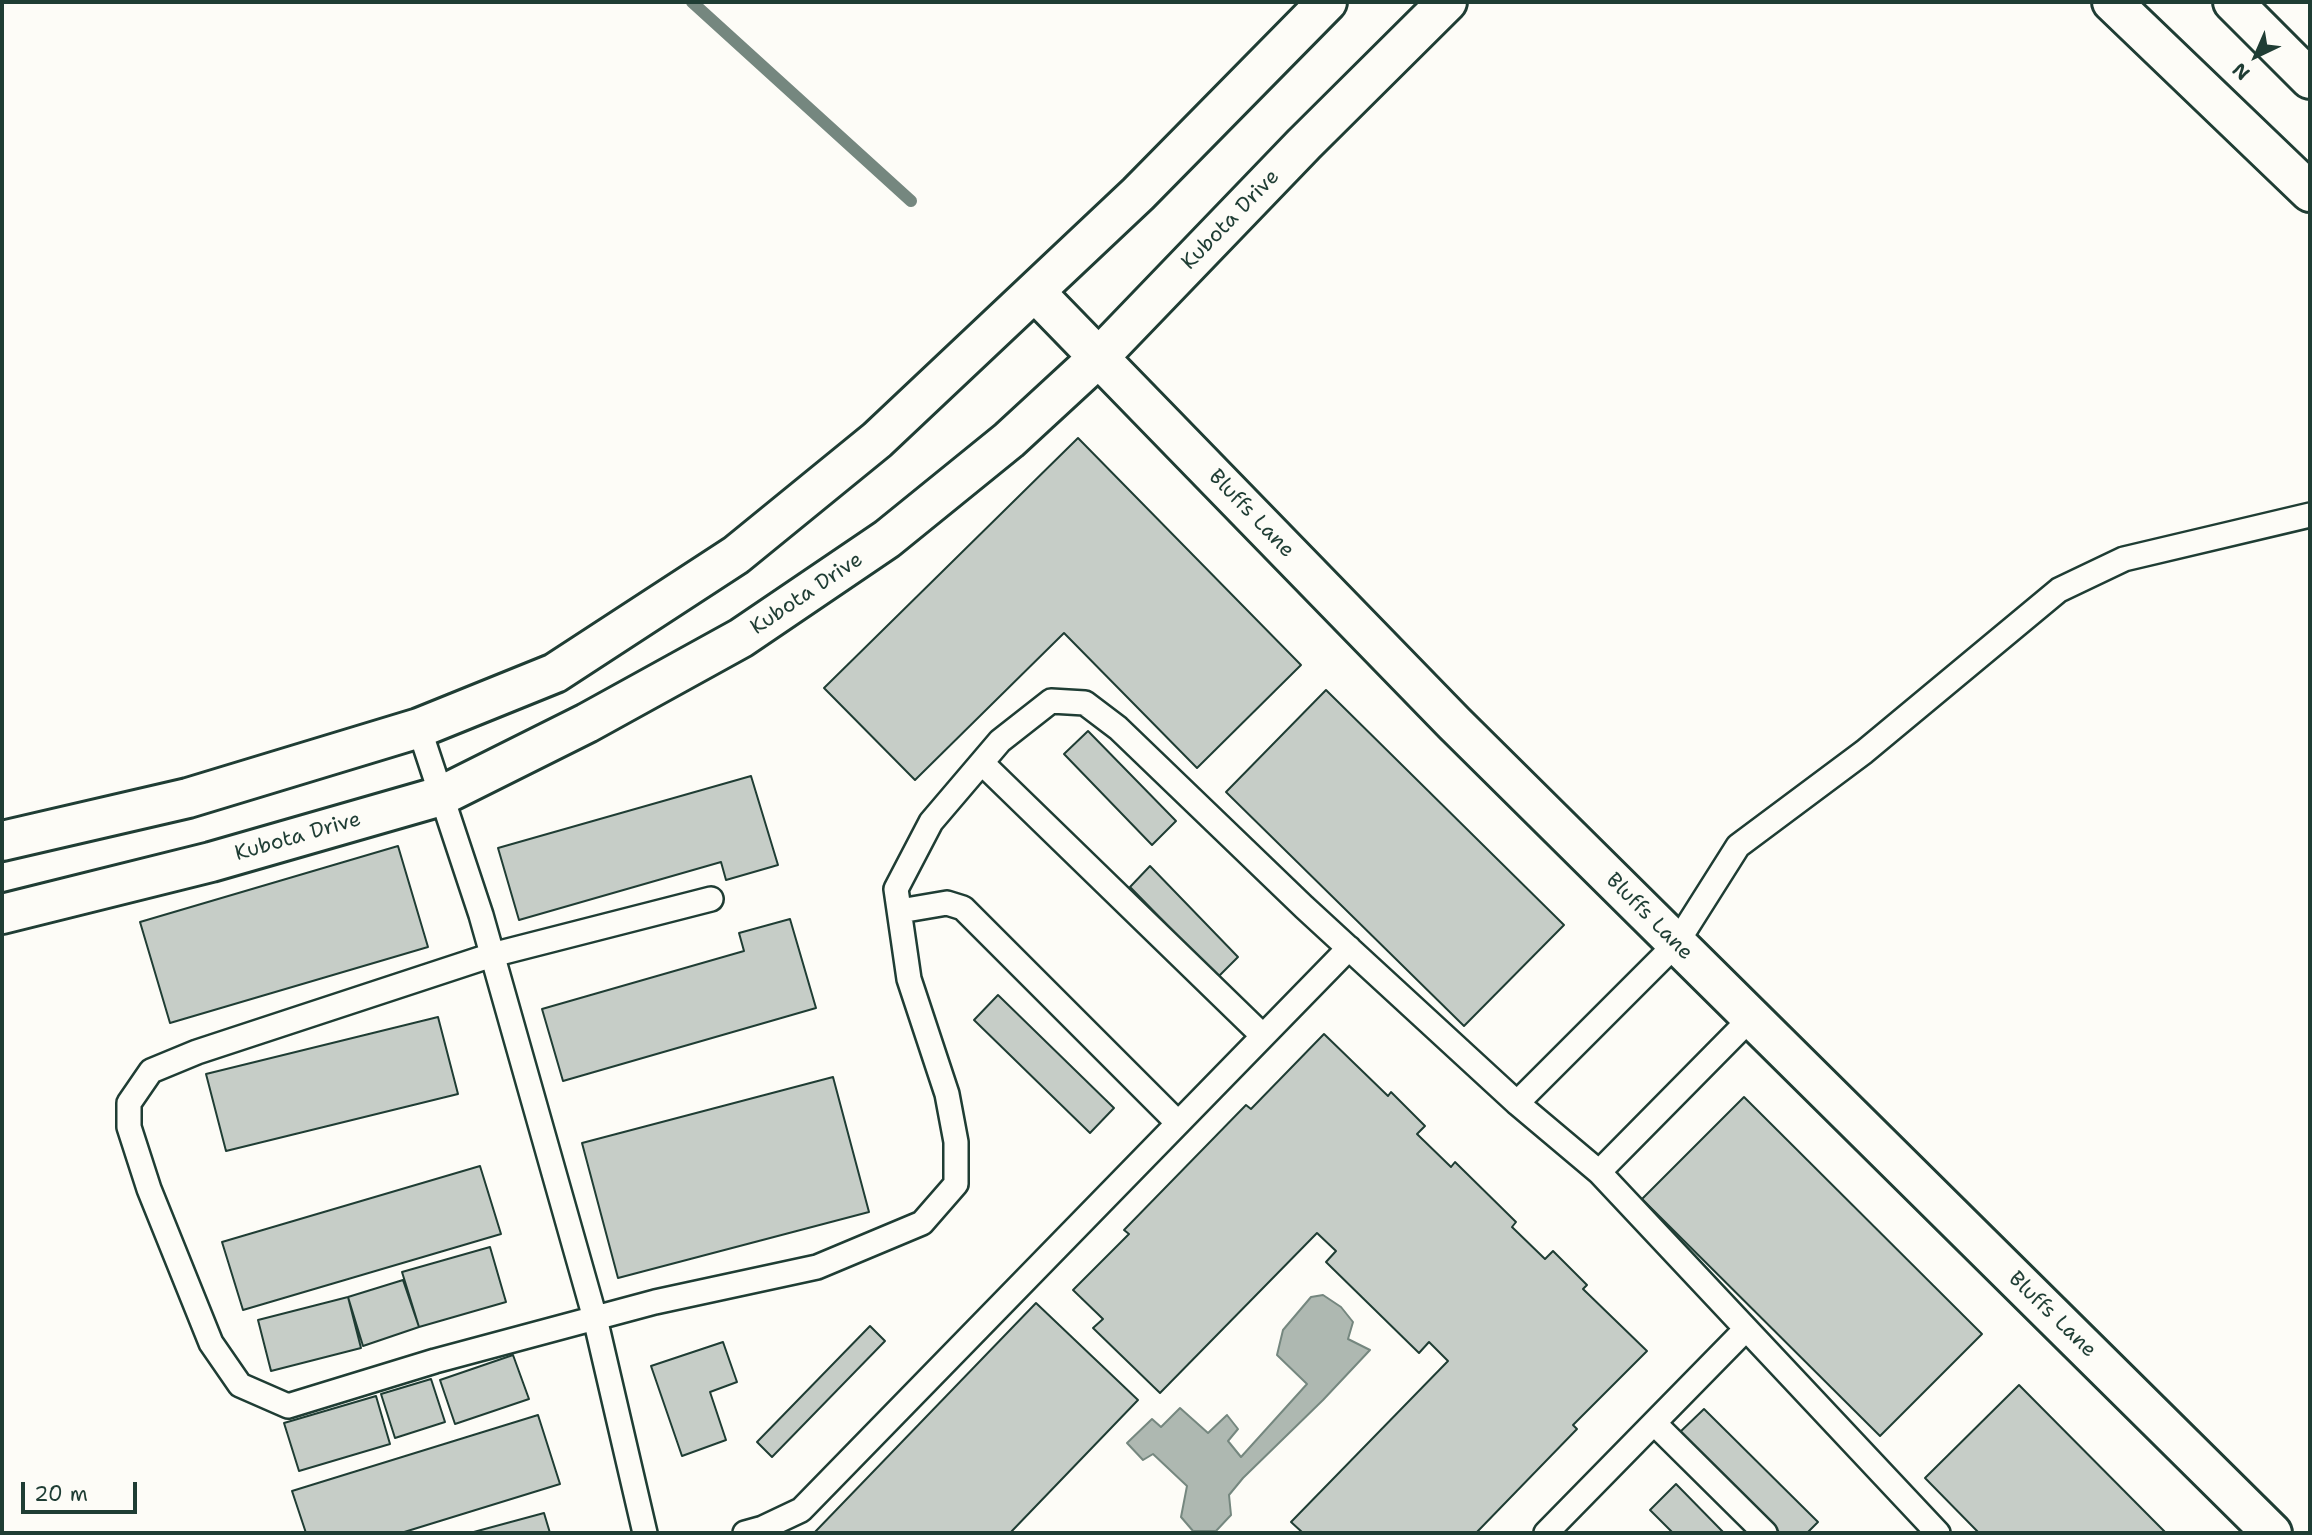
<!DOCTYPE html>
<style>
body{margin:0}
#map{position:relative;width:2312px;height:1535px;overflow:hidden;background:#fdfcf7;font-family:"Shantell Sans",sans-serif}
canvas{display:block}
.frame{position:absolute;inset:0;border:4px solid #1f3d34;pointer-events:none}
.north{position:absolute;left:2221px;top:21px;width:70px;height:70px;-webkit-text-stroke:5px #fdfcf7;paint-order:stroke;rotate:224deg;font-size:19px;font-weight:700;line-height:28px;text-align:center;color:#1f3d34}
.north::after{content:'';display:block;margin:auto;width:24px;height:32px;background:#1f3d34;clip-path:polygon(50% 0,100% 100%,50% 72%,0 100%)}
.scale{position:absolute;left:21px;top:1482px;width:116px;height:32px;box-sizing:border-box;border:4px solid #1f3d34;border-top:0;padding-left:9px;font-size:21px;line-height:24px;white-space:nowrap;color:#1f3d34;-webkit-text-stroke:5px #fdfcf7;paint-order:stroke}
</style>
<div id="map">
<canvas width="2312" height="1535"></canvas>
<div class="frame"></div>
<div class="north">N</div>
<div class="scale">20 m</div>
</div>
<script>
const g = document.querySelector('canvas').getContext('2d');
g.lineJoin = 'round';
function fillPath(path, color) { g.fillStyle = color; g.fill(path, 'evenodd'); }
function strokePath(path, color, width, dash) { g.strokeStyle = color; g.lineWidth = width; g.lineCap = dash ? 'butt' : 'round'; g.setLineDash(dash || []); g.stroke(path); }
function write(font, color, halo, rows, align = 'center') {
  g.font = font + ' "Shantell Sans",sans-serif'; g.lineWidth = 5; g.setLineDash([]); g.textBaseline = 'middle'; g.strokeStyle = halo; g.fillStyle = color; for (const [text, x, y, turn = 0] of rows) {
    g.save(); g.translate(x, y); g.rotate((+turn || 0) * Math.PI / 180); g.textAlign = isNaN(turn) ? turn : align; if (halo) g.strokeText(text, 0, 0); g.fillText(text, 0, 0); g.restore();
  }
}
const water = new Path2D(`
 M1323 1295 1341 1307 1353 1322 1348 1339 1370 1350 1323 1400 1243 1478 1229 1495 1231 1515 1216 1531H1193L1181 1517 1187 1486 1153 1454 1143 1460 1127 1443 1152 1419 1161 1427 1180 1408 1208 1433 1227 1415 1238 1429 1228 1441 1241 1457 1307 1384 1277 1355 1283 1330 1311 1297Z`);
const stream = new Path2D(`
 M692 2 911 201`);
const building = new Path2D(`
 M1078 438 1301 665 1197 768 1064 633 915 780 824 688Z
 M1326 690 1564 925 1464 1026 1226 792Z
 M1088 731 1176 821 1152 845 1064 754Z
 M751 776 778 865 726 880 721 862 519 920 498 848Z
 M398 846 428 947 170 1023 140 922Z
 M1150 866 1238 957 1218 977 1130 887Z
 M790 919 816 1008 563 1081 542 1009 744 951 739 933Z
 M998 995 1114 1108 1090 1133 974 1020Z
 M438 1017 458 1094 226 1151 206 1074Z
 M1324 1034 1388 1096 1391 1092 1425 1126 1417 1134 1451 1167 1455 1162 1516 1222 1512 1227 1545 1259 1553 1251 1587 1285 1583 1289 1647 1351 1573 1425 1577 1429 1476 1533H1303L1291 1522 1448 1361 1429 1342 1419 1353 1326 1262 1336 1251 1317 1233 1160 1393 1093 1328 1103 1319 1073 1290 1129 1234 1124 1230 1246 1105 1251 1109Z
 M833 1077 869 1212 618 1278 582 1143Z
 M1744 1097 1982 1334 1880 1436 1642 1199Z
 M480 1166 501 1234 243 1310 222 1242Z
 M490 1247 506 1302 419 1327 402 1272Z
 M403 1280 419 1327 363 1346 348 1297Z
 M348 1297 361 1348 271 1371 258 1320Z
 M1036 1303 1138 1400 1010 1533H814Z
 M870 1326 885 1341 772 1457 757 1442Z
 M723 1342 737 1382 710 1392 726 1440 682 1456 651 1366Z
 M513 1355 529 1399 455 1424 440 1380Z
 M431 1379 445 1422 395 1438 381 1394Z
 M2019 1385 2166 1533H1979L1925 1478Z
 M376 1396 390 1444 299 1471 284 1423Z
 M1704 1409 1818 1522 1807 1533H1780L1679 1433Z
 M538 1415 560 1484 401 1533H306L292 1491Z
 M1676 1484 1724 1533H1673L1650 1510Z
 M544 1513 550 1533H470Z`);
const lane = new Path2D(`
 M419 728 481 915 595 1318 645 1533
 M982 763 1263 1036
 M711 899 492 955 197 1052 151 1071 129 1103V1127L149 1189 211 1343 240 1385 288 1406 435 1361 655 1302 817 1267 922 1223 956 1184V1142L947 1094 909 979 896 889 931 822 1000 741 1051 701 1085 703 1118 728 1304 907 1517 1103 1599 1172 1938 1533
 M900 911 947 903 963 908 1178 1123
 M1517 1103 1676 944 1738 846 1864 752 2059 590 2124 559 2310 515
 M1599 1172 1751 1018
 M1654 1423 1765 1533
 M745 1533 763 1528 801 1510 1349 948
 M1546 1533 1746 1329`);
const street = new Path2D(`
 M1035 292 1454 723 2272 1533`);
const secondary = new Path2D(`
 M2112 2 2310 192
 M2233 2 2310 79
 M2 841 188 798 419 728 555 673 736 555 877 440 1138 194 1327 2
 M2 914 211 862 441 796 587 723 741 638 887 539 1009 440 1099 357 1304 144 1447 2`);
const streetNames = [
 ["Kubota Drive",1231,220,-46],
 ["Bluffs Lane",1251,514,46],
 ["Kubota Drive",807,594,-34],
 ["Kubota Drive",298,837,-16],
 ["Bluffs Lane",1649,917,45],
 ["Bluffs Lane",2052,1315,44]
];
fillPath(water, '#aeb8b1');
strokePath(water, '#75877f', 2);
strokePath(stream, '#75877f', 12);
fillPath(building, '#c6cdc7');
strokePath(building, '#1f3d34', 2);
strokePath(lane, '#1f3d34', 28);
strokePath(street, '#1f3d34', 44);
strokePath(secondary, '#1f3d34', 44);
strokePath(lane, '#fdfcf7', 23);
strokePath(street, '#fdfcf7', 38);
strokePath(secondary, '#fdfcf7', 38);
write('21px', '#1f3d34', '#fdfcf7', streetNames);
</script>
